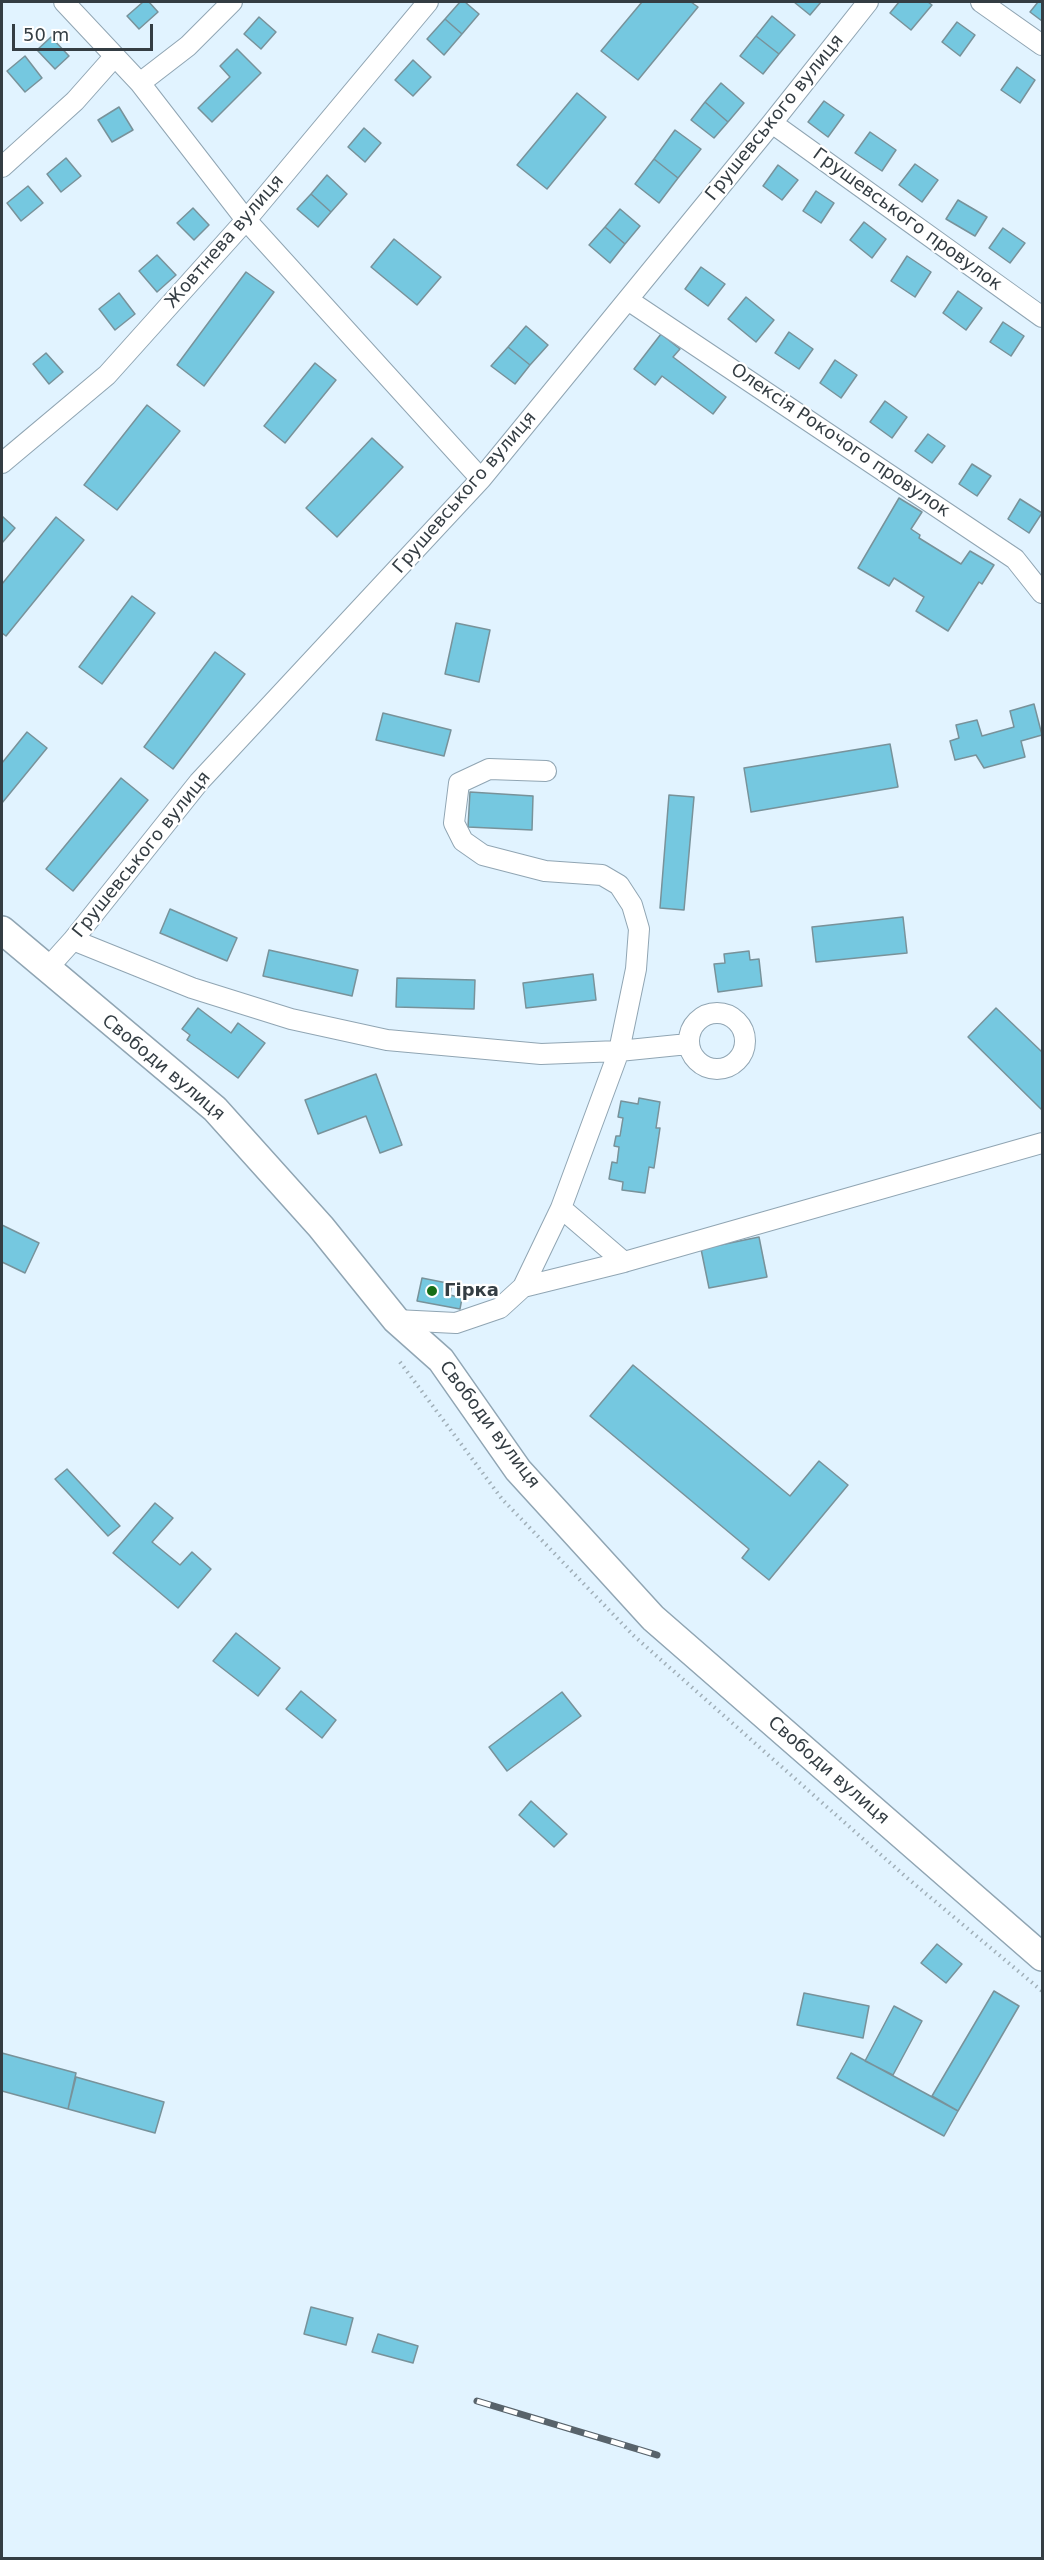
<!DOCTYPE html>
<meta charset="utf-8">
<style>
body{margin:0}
#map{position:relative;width:1044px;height:2560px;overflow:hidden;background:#e1f3ff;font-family:"DejaVu Sans",sans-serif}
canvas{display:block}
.frame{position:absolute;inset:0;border:3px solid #343d43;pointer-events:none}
.scale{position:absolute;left:12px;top:24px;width:141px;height:27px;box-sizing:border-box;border:3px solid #343d43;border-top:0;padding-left:8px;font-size:18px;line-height:21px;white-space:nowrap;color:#343d43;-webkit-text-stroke:4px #fff;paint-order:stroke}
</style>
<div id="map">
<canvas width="1044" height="2560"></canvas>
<div class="frame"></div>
<div class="scale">50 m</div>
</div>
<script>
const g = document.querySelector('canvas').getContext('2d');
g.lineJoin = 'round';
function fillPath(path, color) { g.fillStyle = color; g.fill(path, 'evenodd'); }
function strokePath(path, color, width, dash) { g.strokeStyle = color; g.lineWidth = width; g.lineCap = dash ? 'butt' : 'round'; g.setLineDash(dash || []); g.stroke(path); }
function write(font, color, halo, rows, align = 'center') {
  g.font = font + ' "DejaVu Sans",sans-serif'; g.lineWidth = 4.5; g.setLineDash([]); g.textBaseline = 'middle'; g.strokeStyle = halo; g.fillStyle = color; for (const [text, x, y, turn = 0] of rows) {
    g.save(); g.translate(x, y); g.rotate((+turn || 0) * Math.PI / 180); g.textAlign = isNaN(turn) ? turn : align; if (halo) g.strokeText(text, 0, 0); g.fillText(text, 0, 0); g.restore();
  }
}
const building = new Path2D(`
 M143 2H149L158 12 139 29 127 16Z
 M460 2H465L479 14 462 34 445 19Z
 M642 2H691L698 7 638 80 601 51Z
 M794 2H821L810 15Z
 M899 2H928L932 5 911 30 890 13Z
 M1038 2H1042V21L1030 12Z
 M772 16 795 35 779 54 756 36Z
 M259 17 276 32 261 49 244 34Z
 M445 19 462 34 444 55 427 39Z
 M957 22 975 35 960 56 942 42Z
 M756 36 779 54 763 74 740 56Z
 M51 37 69 56 55 69 37 50Z
 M237 49 261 73 212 122 198 108 230 77 220 66Z
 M25 56 42 78 25 92 7 71Z
 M413 60 431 77 413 96 395 80Z
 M1017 67 1035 80 1020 103 1001 90Z
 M721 83 744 103 728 122 705 102Z
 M577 93 606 117 547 189 517 165Z
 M824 101 844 115 828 137 808 122Z
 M705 102 728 122 714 138 691 120Z
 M119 107 133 130 112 142 98 120Z
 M364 128 381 143 365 162 348 147Z
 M675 130 701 149 678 178 654 159Z
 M870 132 896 150 882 171 855 153Z
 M66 158 81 176 61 192 47 174Z
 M654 159 678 178 659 203 635 184Z
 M915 164 938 180 922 202 899 185Z
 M778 165 798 180 782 200 763 186Z
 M327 175 347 194 331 212 311 194Z
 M28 186 43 203 21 221 7 203Z
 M816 191 834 203 821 223 803 211Z
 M311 194 331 212 318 227 297 209Z
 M958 200 987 217 975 236 946 219Z
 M193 208 209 225 194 240 177 223Z
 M620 209 640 226 625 244 605 227Z
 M864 222 886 239 872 258 850 240Z
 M605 227 625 244 610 263 589 245Z
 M1003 228 1025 243 1010 263 989 248Z
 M394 239 441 277 417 305 371 267Z
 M157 255 176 275 157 292 139 271Z
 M907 256 931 272 915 297 891 281Z
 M701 267 725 284 708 306 685 289Z
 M246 272 274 292 204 386 177 365Z
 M958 291 982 308 966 330 943 313Z
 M119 293 135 314 115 330 99 309Z
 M746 297 774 320 756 342 728 319Z
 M1003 322 1024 336 1011 356 990 342Z
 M526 326 548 345 530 365 508 347Z
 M789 332 813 349 799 369 775 353Z
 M661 334 680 349 673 357 726 397 713 414 662 376 655 385 634 369Z
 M508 347 530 365 515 384 491 366Z
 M46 353 63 372 49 384 33 364Z
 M835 360 857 375 841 398 820 383Z
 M315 363 336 380 285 443 264 426Z
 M885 401 907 417 892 438 870 422Z
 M147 405 180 431 117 510 84 485Z
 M928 434 945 446 932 463 915 451Z
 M372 438 403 467 337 537 306 508Z
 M972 464 991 476 977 496 959 484Z
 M899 498 922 512 911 529 920 535 919 538 961 564 970 551 994 565 982 584 979 582 948 631 916 611 924 597 894 578 889 586 858 568Z
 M1020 499 1042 513 1029 533 1008 519Z
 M2 516 15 528 2 543Z
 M56 517 84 540 6 636 2 633V584Z
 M132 596 155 613 102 684 79 667Z
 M456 623 490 630 479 682 445 674Z
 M215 652 245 674 173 769 144 747Z
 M1034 704 1042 735 1021 741 1025 757 984 768 976 755 955 760 950 741 959 738 956 725 977 720 982 736 1014 727 1010 711Z
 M383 713 451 730 444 756 376 740Z
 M27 732 47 748 2 803V763Z
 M890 744 898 787 751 812 744 768Z
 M121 778 148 800 73 891 46 869Z
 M470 792 533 796 532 830 468 827Z
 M669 795 694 797 684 910 660 908Z
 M170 909 237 938 227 961 160 933Z
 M903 917 907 953 816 962 812 927Z
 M269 950 358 970 352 996 263 976Z
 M749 951 750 960 759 959 762 986 718 992 714 964 725 963 724 954Z
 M593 974 596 1000 526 1008 523 983Z
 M397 978 475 980 474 1009 396 1007Z
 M198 1008 231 1033 238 1023 265 1043 238 1078 187 1040 190 1035 182 1029Z
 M996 1008 1042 1052V1110L968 1037Z
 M376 1074 402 1145 380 1153 366 1116 318 1134 305 1100Z
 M639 1098 660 1102 656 1128H660L654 1168 649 1167 645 1193 622 1190 623 1182 609 1179 612 1162 617 1163 619 1147 614 1146 616 1136H620L623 1118 618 1117 621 1101 638 1104Z
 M2 1225 39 1243 25 1273 2 1262Z
 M759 1237 767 1277 709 1288 701 1249Z
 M422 1278 452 1284 450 1295 462 1298 460 1309 417 1301Z
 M633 1365 790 1496 819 1461 848 1485 769 1580 742 1558 749 1549 590 1416Z
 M67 1469 120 1526 108 1536 55 1479Z
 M155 1503 173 1518 152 1542 180 1565 192 1552 211 1569 178 1608 113 1553Z
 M236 1633 280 1668 258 1696 213 1661Z
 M301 1691 336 1720 322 1738 286 1709Z
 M562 1692 581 1716 507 1771 489 1747Z
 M531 1801 567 1834 554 1847 519 1815Z
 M937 1944 962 1964 946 1983 921 1963Z
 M994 1991 1019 2006 958 2111 932 2096Z
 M804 1993 869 2006 863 2038 797 2025Z
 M894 2006 922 2021 893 2075 865 2061Z
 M2 2053 76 2073 68 2109 2 2091Z
 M851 2053 958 2111 944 2136 837 2078Z
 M76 2077 164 2102 155 2133 68 2109Z
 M311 2307 353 2318 346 2345 304 2334Z
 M378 2334 418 2346 413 2363 372 2352Z`);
const path = new Path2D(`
 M400 1362 502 1499 634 1636 906 1877 1042 1991`);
const minor = new Path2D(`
 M64 2 140 83 246 220 481 479
 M981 2 1042 45
 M140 83 188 46 232 2
 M772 123 1042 317
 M2 167 75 101 114 57
 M628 300 1015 559 1042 593
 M2 463 107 375 246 220 428 2
 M73 940 192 988 291 1019 387 1040 541 1054 619 1051 688 1044
 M46 970 73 940 199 782 481 479 772 123 868 2
 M689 1041a28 28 0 1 1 56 0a28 28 0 1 1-56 0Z
 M561 1208 624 1262
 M523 1287 561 1208 619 1051 636 969 639 929 632 905 619 885 602 875 545 871 483 855 463 841 454 823 459 783 489 769 546 771
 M396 1320 456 1323 500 1308 523 1287 624 1262 1042 1143`);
const secondary = new Path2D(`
 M2 930 215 1109 321 1227 396 1320 441 1360 518 1470 653 1618 1042 1957`);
const rail = new Path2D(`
 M477 2401 657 2455`);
const markers = [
 [432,1291,6,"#166d17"]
];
const streetNames = [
 ["Грушевського вулиця",775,118,-51],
 ["Грушевського провулок",907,220,36],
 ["Жовтнева вулиця",225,242,-49],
 ["Олексія Рокочого провулок",840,441,34],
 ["Грушевського вулиця",465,493,-49],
 ["Грушевського вулиця",142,855,-51],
 ["Свободи вулиця",163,1068,40],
 ["Свободи вулиця",489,1425,53],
 ["Свободи вулиця",828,1771,41]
];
const poiNames = [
 ["Гірка",444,1291]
];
fillPath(building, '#75c8e0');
strokePath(building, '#78929a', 1.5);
strokePath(minor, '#90a5b3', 22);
strokePath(secondary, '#90a5b3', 30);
strokePath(path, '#a0afb8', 4, [1.5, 4.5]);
strokePath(minor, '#fff', 20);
strokePath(secondary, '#fff', 27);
strokePath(rail, '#58636b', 7);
strokePath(rail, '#fff', 4.5, [14]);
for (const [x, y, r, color] of markers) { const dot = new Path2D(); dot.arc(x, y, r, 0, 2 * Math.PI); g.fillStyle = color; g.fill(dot); strokePath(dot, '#fff', 2); }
write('18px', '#343d43', '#fff', streetNames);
write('bold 18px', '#343d43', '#fff', poiNames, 'left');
</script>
